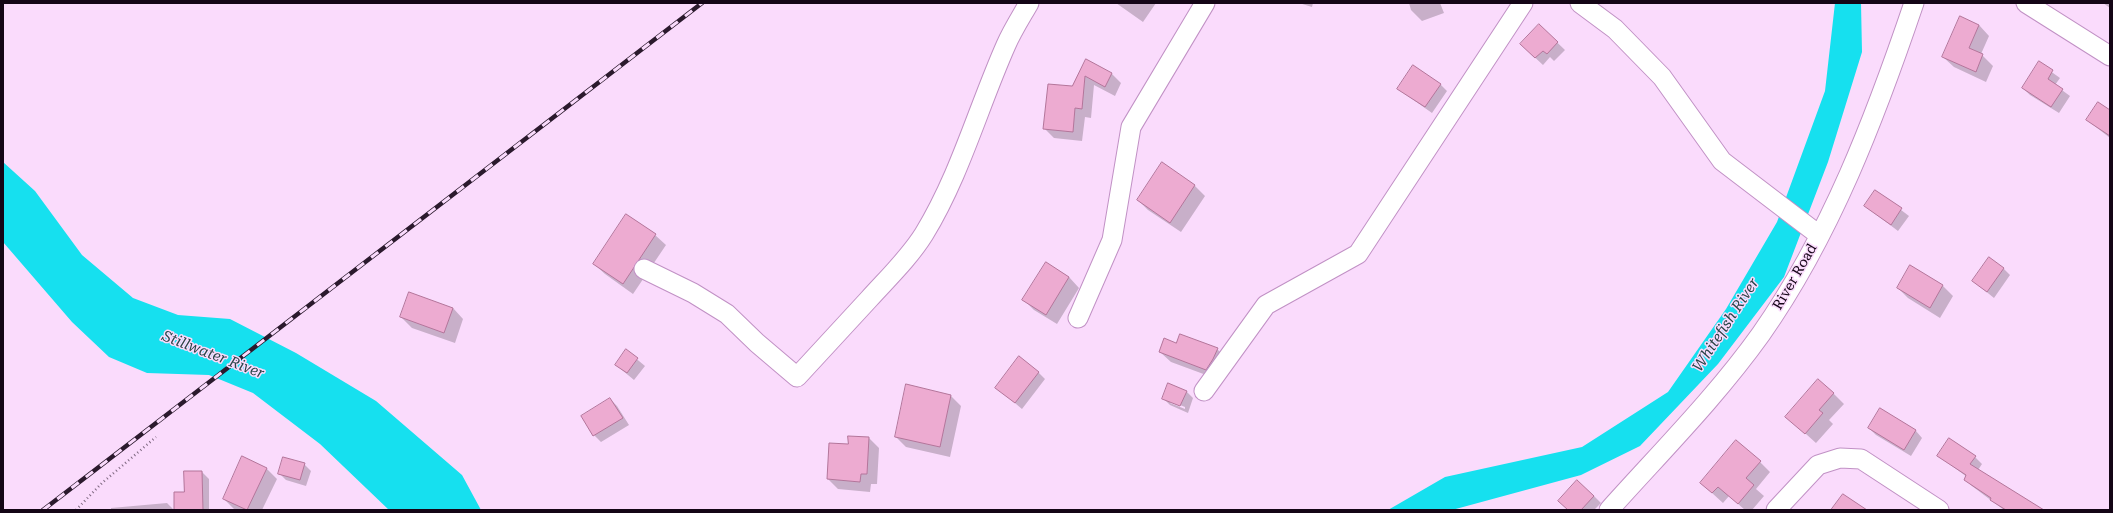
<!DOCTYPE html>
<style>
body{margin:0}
#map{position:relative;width:2113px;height:513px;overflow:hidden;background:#fadbfc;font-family:"Roboto Serif",serif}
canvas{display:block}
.frame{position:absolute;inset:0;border:4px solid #140516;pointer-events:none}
</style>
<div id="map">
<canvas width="2113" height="513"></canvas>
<div class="frame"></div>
</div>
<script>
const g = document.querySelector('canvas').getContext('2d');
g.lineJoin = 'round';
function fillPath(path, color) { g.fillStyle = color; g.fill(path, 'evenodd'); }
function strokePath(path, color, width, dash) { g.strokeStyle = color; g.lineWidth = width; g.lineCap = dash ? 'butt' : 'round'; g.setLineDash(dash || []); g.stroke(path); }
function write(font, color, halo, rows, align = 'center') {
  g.font = font + ' "Roboto Serif",serif'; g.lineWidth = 3; g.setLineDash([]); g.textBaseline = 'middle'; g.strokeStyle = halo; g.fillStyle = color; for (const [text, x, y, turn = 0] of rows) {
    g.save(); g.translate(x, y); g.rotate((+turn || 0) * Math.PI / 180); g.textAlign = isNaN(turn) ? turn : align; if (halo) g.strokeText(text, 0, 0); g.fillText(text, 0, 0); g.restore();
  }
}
const water = new Path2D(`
 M1835 3H1861L1862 52 1828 162 1784 277 1718 364 1640 446 1581 475 1452 510H1388L1445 477 1582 447 1668 392 1726 309 1777 222 1825 91Z
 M3 162 35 191 82 255 133 298 178 315 230 319 296 353 376 401 462 475 481 510H389L320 444 253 393 209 375 147 373 109 357 72 322 3 242Z`);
const shadow = new Path2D(`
 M1116 3H1156L1143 22Z
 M1299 3H1313L1312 7Z
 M1409 3H1440L1444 13 1422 21 1411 10Z
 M2103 3H2110V8Z
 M1539 25 1565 50 1554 61 1550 57 1543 65 1528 51Z
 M1979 25 1989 36 1981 54 1993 66 1986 82 1954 67 1943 57Z
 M1087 60 1112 74 1121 83 1115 96 1094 85 1091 118 1085 117 1082 141 1054 138 1044 128 1073 87Z
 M2039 63 2060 78 2055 85 2070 96 2059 113 2030 95 2023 88Z
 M1440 84 1447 91 1432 113 1398 89Z
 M2110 111V138L2087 120Z
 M1162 164 1195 186 1205 196 1181 232 1148 210 1138 200Z
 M1876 191 1909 216 1898 231 1865 206Z
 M655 235 666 245 633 294 605 274 594 264Z
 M1046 263 1069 277 1079 288 1057 324 1034 310 1024 300Z
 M1911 267 1943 286 1953 296 1940 318 1908 298 1898 288Z
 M2003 268 2010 275 1994 298 1973 281Z
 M453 308 463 319 455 343 412 328 401 317Z
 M1177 344 1217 349 1227 359 1217 379 1171 362 1160 352Z
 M627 351 645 366 634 380 616 365Z
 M1038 372 1045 379 1022 409 997 388Z
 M907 386 951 396 961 406 950 457 906 447 896 437Z
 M1186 391 1193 398 1188 413 1170 405 1163 398ZM1170 401 1185 407V409L1170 403Z
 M1833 393 1844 404 1829 420 1833 424 1816 443 1787 417Z
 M610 399 617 406 629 425 601 442 594 435Z
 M1880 410 1916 431 1922 438 1911 456 1876 435 1869 428Z
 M869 438 879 448 877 484H871L870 492 838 489 828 479 849 445Z
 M1939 456 1975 457 1982 464 1978 470 2040 510H2004L1972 486 1965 479 1967 477Z
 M1760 462 1770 472 1756 489 1764 496 1752 510H1745L1729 496 1723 503 1701 483Z
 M304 464 311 471 306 486 286 480 279 473Z
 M266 468 277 479 262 510H235L224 499Z
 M202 472 209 479V510H175Z
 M1594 496 1601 503 1594 510H1564Z
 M167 503 174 510H111V508Z`);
const building = new Path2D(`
 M1960 16 1979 25 1969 48 1983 54 1976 72 1942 57Z
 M1539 24 1558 42 1547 54 1543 51 1535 58 1520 44Z
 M1086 59 1112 73 1105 87 1085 76 1082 109 1075 108 1073 132 1043 129 1048 84 1072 86Z
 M2039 61 2053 70 2048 79 2063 89 2051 107 2022 88Z
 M1413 65 1441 84 1425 107 1397 89Z
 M2098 102 2110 110V136L2086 120Z
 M1162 162 1195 185 1170 223 1137 200Z
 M1875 190 1902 208 1891 225 1864 206Z
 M626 214 656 234 623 284 593 264Z
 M1989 257 2004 268 1987 292 1972 281Z
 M1046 262 1069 277 1046 315 1022 300Z
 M1910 265 1943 285 1930 308 1897 288Z
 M409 292 453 308 444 333 400 317Z
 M1180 334 1218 348 1213 359 1206 370 1159 352 1164 338 1176 343Z
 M626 349 638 358 627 373 615 365Z
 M1019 356 1039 372 1015 403 995 388Z
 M1818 379 1834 393 1819 410 1823 413 1805 434 1785 417Z
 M1168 383 1187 391 1180 406 1162 399Z
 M906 384 951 395 940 447 895 437Z
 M610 398 623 418 593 436 581 416Z
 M1880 408 1916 430 1904 450 1868 428Z
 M848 436 869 437 867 474H861L860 482 827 479 829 443 848 444Z
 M1949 438 1976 456 1970 464 2044 510H2006L1990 500 1991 498 1964 480 1966 475 1937 456Z
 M1736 440 1761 461 1746 478 1754 485 1738 504 1718 487 1712 493 1700 483Z
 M242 456 267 468 247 510 223 499Z
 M283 457 305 463 300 480 278 474Z
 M184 471H202L203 510H174V492H184Z
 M1577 480 1594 496 1581 510H1568L1558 501Z
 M1843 494 1867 510H1831Z`);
const path = new Path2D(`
 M76 510 102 483 156 437`);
const minor = new Path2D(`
 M1580 3 1615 29 1662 77 1722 161 1819 235
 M2026 3 2110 56
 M644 269 693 293 727 314 757 343 797 377C821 351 845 325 869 299 888 278 909 258 924 234 960 175 978 108 1006 45 1012 31 1021 17 1029 3
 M1078 318 1112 240 1131 127 1205 3
 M1204 391 1266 305 1358 254 1523 3
 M1609 510C1660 453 1716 397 1761 334 1831 234 1875 118 1914 3
 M1776 510 1818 465 1840 458 1861 459 1939 510`);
const rail = new Path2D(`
 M43 510 702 3`);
const streetNames = [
 ["River Road",1795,277,-60]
];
const waterNames = [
 ["Whitefish River",1726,325,-57],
 ["Stillwater River",213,355,21]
];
fillPath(water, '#16e0ef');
fillPath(shadow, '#0003');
fillPath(building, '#edabd1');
strokePath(building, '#b3759a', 1);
strokePath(minor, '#c191c5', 21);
strokePath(path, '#7e6880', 2.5, [1, 3]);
strokePath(minor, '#fff', 19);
strokePath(rail, '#2b1a2d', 4.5);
strokePath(rail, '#fadbfc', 3, [9]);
write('14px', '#140516', '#fadbfc', streetNames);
write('italic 15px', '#2a4548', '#fadbfc', waterNames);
</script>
